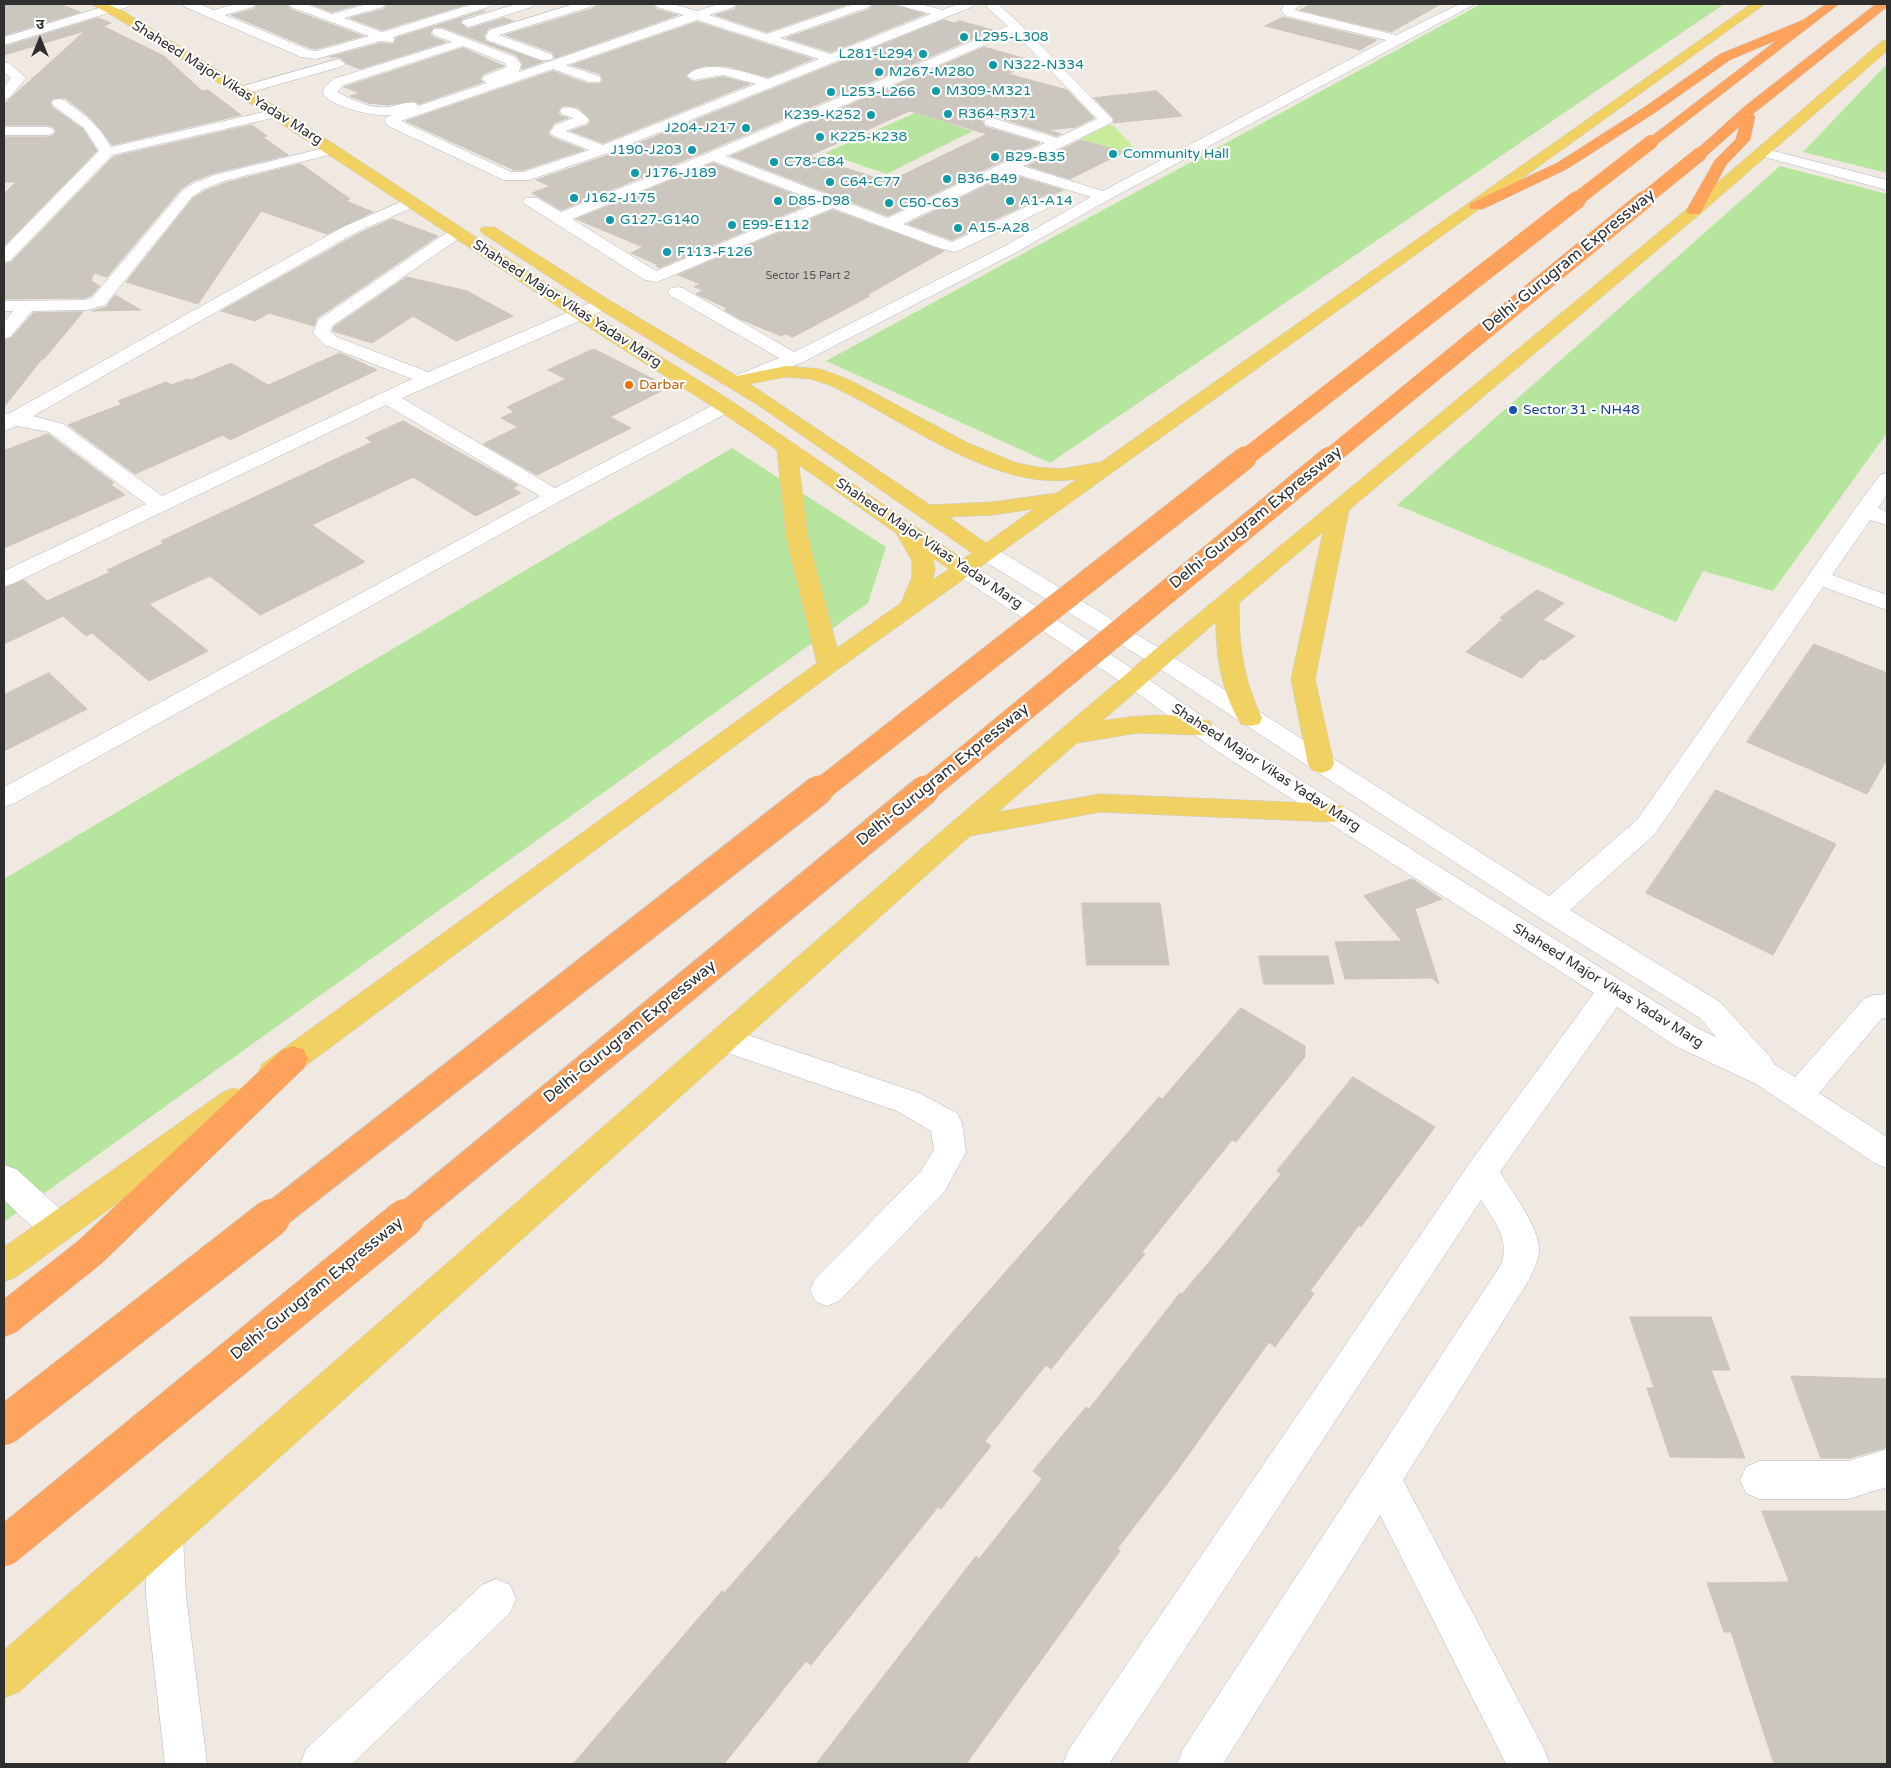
<!DOCTYPE html>
<meta charset="utf-8">
<style>
body{margin:0}
#map{position:relative;width:1891px;height:1768px;overflow:hidden;background:#efe9e1;font-family:"Varela Round","Noto Sans Devanagari",sans-serif}
canvas{display:block}
.frame{position:absolute;inset:0;border:5px solid #2e2e2e;pointer-events:none}
.north{position:absolute;left:15px;top:15px;width:50px;height:50px;-webkit-text-stroke:4px #fff;paint-order:stroke;rotate:0deg;font-size:14px;font-weight:700;line-height:20px;text-align:center;color:#2e2e2e}
.north::after{content:'';display:block;margin:auto;width:18px;height:22px;background:#2e2e2e;clip-path:polygon(50% 0,100% 100%,50% 72%,0 100%)}
</style>
<div id="map">
<canvas width="1891" height="1768"></canvas>
<div class="frame"></div>
<div class="north">उ</div>
</div>
<script>
const g = document.querySelector('canvas').getContext('2d');
g.lineJoin = 'round';
function fillPath(path, color) { g.fillStyle = color; g.fill(path, 'evenodd'); }
function strokePath(path, color, width, dash) { g.strokeStyle = color; g.lineWidth = width; g.lineCap = dash ? 'butt' : 'round'; g.setLineDash(dash || []); g.stroke(path); }
function write(font, color, halo, rows, align = 'center') {
  g.font = font + ' "Varela Round",sans-serif'; g.lineWidth = 4.5; g.setLineDash([]); g.textBaseline = 'middle'; g.strokeStyle = halo; g.fillStyle = color; for (const [text, x, y, turn = 0] of rows) {
    g.save(); g.translate(x, y); g.rotate((+turn || 0) * Math.PI / 180); g.textAlign = isNaN(turn) ? turn : align; if (halo) g.strokeText(text, 0, 0); g.fillText(text, 0, 0); g.restore();
  }
}
const green = new Path2D(`
 M1481 4H1724L1050 463 826 361Z
 M1887 64V173L1803 152Z
 M915 113 973 131 887 174 825 153Z
 M1780 166 1887 194V433L1773 591 1703 571 1676 622 1397 505Z
 M732 448 886 547 868 603 4 1222V879Z`);
const pitch = new Path2D(`
 M1109 125 1114 126 1135 149 1125 152 1080 139Z`);
const building = new Path2D(`
 M4 4H60L80 12 4 35Z
 M257 4H287L290 9 363 36 316 49 310 48 231 15 254 9Z
 M311 4H361L332 12Z
 M387 4H462L465 5 382 30 350 18 384 9Z
 M600 4H653L656 9 678 15 555 58 552 52 505 35 591 9Z
 M738 4H849L767 32 715 15 735 9Z
 M873 4H891L925 14 831 52 786 38 870 9Z
 M1312 4H1441L1391 32 1300 10Z
 M483 11H485L463 18 460 23 468 29 504 18 513 21 488 28 484 36 485 41 543 62 522 69V63L516 55 442 27H434L430 33 433 37 446 42 360 69 347 64 339 57H329L381 43 394 44 396 38Z
 M1284 17 1286 18 1377 40 1360 50 1265 26Z
 M98 18 111 23 103 26 164 56 202 91 208 90 241 115 112 145 102 131 86 114 65 98H54L50 102 52 107 83 129 97 151 4 246V194L16 182H4V137H47L52 136 56 132 54 127 47 125H4V104L85 31 4 55V47Z
 M944 20 954 23 960 21 993 30 707 151 561 210 532 193 550 186 536 180 609 155Z
 M697 22 813 59 768 77 727 66H704L694 69 685 76 693 82 723 77 750 84 603 143 571 131 588 125 591 120 578 108 570 106H562L558 112 561 116 568 118 554 123 548 133 551 137 584 150 523 170H514L406 121 553 71 588 84H599L603 80 600 74 572 65Z
 M984 47 1030 60 1025 62 1030 63 1008 74 1067 90 1094 118 1076 127 1048 130 1061 134 1057 136 997 117H986L982 121 985 127 1040 143 888 216 731 156ZM910 111 987 134 888 182 809 156Z
 M463 48 504 66 483 74 480 79 483 82 419 104 413 101 388 105 368 103 350 96 360 93 344 87Z
 M1157 91 1182 116 1113 123 1114 119 1094 98Z
 M252 125 267 136 263 137 288 155 214 173 193 181 181 189 107 277 94 273 91 281 100 286 92 295 85 298 4 299V264L11 262 113 157Z
 M1081 140 1124 152 1070 179 1028 166Z
 M713 163 814 202 659 268 656 266 658 265 631 253 643 247 576 219Z
 M301 164 350 199 346 201 373 212 327 234 261 211 198 304 126 282 193 198 205 191 225 183Z
 M1010 174 1063 190 1055 194H1048L952 240 908 224Z
 M833 210 944 251 867 295 870 296 793 337 785 334 781 336 740 319 724 310 727 308 696 294 703 290 694 287 700 284 678 275Z
 M392 219 438 236 317 318 314 326 269 313 255 321 221 311 356 235Z
 M407 277 467 291 513 316 456 341 413 316 372 343 333 331 334 327Z
 M115 295 141 310 92 311 106 307Z
 M83 312 44 359H42L4 407V340L11 338 33 313Z
 M594 349 669 387 610 417 631 428 537 475 483 444 518 427 501 418 514 412 507 407 566 379 548 370Z
 M340 353 377 370 230 440 223 435 135 474 68 425 122 404 118 401 166 382 171 385 188 379 191 380 231 363 268 385Z
 M403 421 518 485 513 488 521 493 476 516 413 477 312 525 365 562 260 615 210 576 149 604 208 651 149 681 92 633 86 636 63 616 4 644V588L24 580 47 601 110 572 107 570 164 543 161 541 372 442 366 438Z
 M48 434 114 483 111 485 125 495 4 548V451Z
 M1537 590 1564 603 1543 620 1575 636 1544 660 1541 659 1522 678 1466 652 1503 619 1500 618Z
 M1814 644 1887 673V759L1867 794 1747 742Z
 M49 673 87 709 4 751V695Z
 M1716 790 1836 844 1773 955 1646 893Z
 M1412 879 1442 899 1415 909 1439 984 1432 978 1345 979 1335 942 1402 941 1364 896Z
 M1082 903H1160L1169 965H1087Z
 M1259 956H1328L1334 984H1264Z
 M1241 1008 1305 1046V1057L1236 1142 1232 1140 1142 1252 1145 1254 1051 1369 1046 1365 985 1441 991 1446 941 1509 938 1507 811 1665 806 1661 724 1764H573L722 1591 724 1593 1159 1097 1162 1099Z
 M1353 1077 1435 1127 1361 1227 1359 1225 1310 1291 1314 1294 1275 1347 1269 1342 1176 1472 1117 1549 1120 1551 966 1764H816L976 1556 979 1559 1042 1479 1033 1471 1086 1407 1089 1409 1180 1293 1182 1294 1231 1236 1281 1174 1277 1171Z
 M1630 1317H1711L1730 1370H1711L1745 1458 1670 1457 1647 1388H1654Z
 M1791 1376 1887 1379V1447L1850 1458H1821Z
 M1762 1511H1887V1764H1774L1731 1632H1724L1707 1583 1789 1582Z`);
const minor = new Path2D(`
 M112 4H130L128 7 4 45V37Z
 M183 4H199L214 10 236 4H255L253 7 225 15 309 50 316 51 369 36 291 7 289 4H306L332 14 367 4H385L383 7 344 18 382 32 473 4H491L489 7 393 37 394 39 393 42 381 41 316 59 301 57 185 7Z
 M516 4H534L532 7 472 26 468 27 462 23 464 20Z
 M574 4H592L590 7 499 35 551 54 553 57 551 60H541L487 40 486 37 489 30Z
 M655 4H673L697 11 719 4H736L734 7 709 15 767 34 854 4H871L869 7 780 38 831 54 931 14 904 7 902 4H921L942 10 958 4H974L972 7 608 153 529 180H504L388 126 384 120 386 117 393 115C375 117 334 108 323 94L324 88 333 79 452 42 434 35 432 32 434 29H442L515 57 521 64 519 72 684 15 657 7ZM697 20 819 59 768 79C749 73 703 57 687 76L694 80 723 75 756 84 603 145 566 131 587 123 589 120C583 112 573 105 562 108L560 111 562 114 573 118 555 125 550 132 552 135 589 150 523 172H511L401 121 553 69 589 82H599L601 79 599 76 566 65ZM463 46 505 63 507 67 484 76 482 79 487 83 418 106 416 103C407 101 397 106 388 107 369 109 353 100 337 92L343 85Z
 M988 4H998L1020 24 1113 120 1111 123 1023 166 1103 191 1386 40 1286 16 1281 10 1285 4H1302L1294 10 1396 35 1460 4H1475L1110 199 1015 253 801 363 736 388 729 386 727 382 729 378 779 358 671 296 668 292 671 288 677 287 683 288 794 352 1003 247 1091 197 1010 172 903 224 952 242 1049 196H1061L1063 199 1061 202 960 250 954 252 936 247 833 208 657 282 645 280 525 204 523 201 525 198H537L561 212 708 153 1008 26 989 9 987 6ZM1014 32 1097 119 1057 138 996 119H986L984 122 986 125 1045 143 888 218 726 156ZM713 161 819 202 656 271 572 219Z
 M338 59 345 63 343 66 241 95 234 91 236 88Z
 M4 62 9 63 26 78 9 98 4 99V87L11 78 4 72Z
 M59 99 64 100C86 116 97 123 111 147L277 109 282 110 284 113 282 116 277 117 112 155 10 261 4 262V248L99 151 84 128 54 106 52 103 54 100Z
 M4 127H47L52 128 54 131 52 134 47 135H4Z
 M332 146 337 147 339 150 337 153 224 181 204 189 192 197 105 305 87 310 32 311 10 337 4 338V322L13 311H4V301L85 300 93 297 182 191 194 183 214 175Z
 M1762 148 1887 180V190L1757 155 1755 152 1757 149Z
 M412 197 418 199 420 202 418 205 355 233 33 416 63 424 162 496 412 379 325 345 313 333 318 320 452 229H464L466 232 464 235 332 326 331 332 337 337 428 372 597 300 603 299 609 300 612 304 609 308 402 398 555 488 719 402 726 400 733 402 736 406 733 410 562 500 13 804 4 807V787L540 496 386 405 12 584 4 586V571L146 504 49 432 17 426 4 431V414L10 413 343 227Z
 M1887 473V494L1878 508 1887 512V525L1870 520 1832 575 1887 595V610L1823 587 1655 834 1570 910 1720 1002 1771 1058 1774 1064 1795 1077 1864 999 1874 995 1887 994V1018H1882L1819 1093 1887 1137V1168L1876 1164 1756 1084 1675 1046 1617 1007 1500 1172C1512 1192 1539 1226 1539 1250 1539 1260 1533 1271 1529 1280L1403 1480 1544 1749 1550 1764H1506L1380 1515 1223 1764H1177L1183 1749 1502 1263C1509 1237 1494 1221 1481 1200L1109 1764H1063L1069 1749 1471 1161 1594 993 1214 749 1126 685 955 574 952 569 955 564 963 562 971 564 1142 675 1232 737 1697 1028 1716 1037 1700 1018 1540 918 1151 663 979 558 976 553 979 548 987 546 995 548 1167 653 1549 896 1637 820 1857 506 1880 475Z
 M724 1027 919 1093 957 1113 962 1123 966 1152 945 1191 839 1301 827 1306 815 1301 810 1290 815 1279 921 1171 934 1150 931 1131 897 1111 713 1048 709 1039 713 1030Z
 M4 1165 16 1169 69 1217 74 1228 69 1239 57 1243 45 1239 4 1200Z
 M1887 1449V1487L1848 1499H1759L1746 1493 1740 1480 1746 1467 1759 1461H1848Z
 M164 1517 178 1522 183 1536 186 1596 207 1764H165L146 1596 145 1536 150 1522Z
 M496 1579 510 1585 516 1599 510 1613 352 1764H300L306 1749 482 1585Z`);
const major = new Path2D(`
 M91 4H107L123 11 282 110 604 321 733 402 963 559 972 553 758 405 597 308 482 233 480 230 482 227H494L609 300 737 376 786 366 820 369 850 380 968 443 1017 463 1036 467 1062 469 1101 462 1751 4H1765L837 670 284 1082 273 1086 262 1082 258 1073 262 1064 817 663 786 537 777 450C714 406 648 366 584 324 428 220 273 117 115 17ZM786 377 811 379 829 385C901 417 994 493 1077 479L1057 493 992 502 930 505 750 384ZM799 465 896 533 912 561V577L901 603 837 648 808 537ZM1034 509 986 543 949 517 992 515ZM933 558 949 569 933 580 935 569Z
 M1887 40V51L1700 214 1349 510 1315 679 1334 764 1330 770 1321 773 1312 770 1308 764 1291 679 1323 532 1239 603C1239 647 1243 678 1262 718L1259 724 1250 726 1241 724C1222 693 1216 658 1216 622L1102 721C1136 715 1176 712 1210 721L1213 727 1210 733 1201 735 1137 733 1077 743 998 812 1100 794 1333 804 1342 806 1346 813 1342 820 1333 822 1100 812 970 836 19 1692 4 1698V1650L952 822 1151 653 1688 208 1882 41Z
 M234 1088 245 1092 250 1101 245 1110 16 1277 4 1282V1247L223 1092Z`);
const highway = new Path2D(`
 M1826 4H1839L1656 145H1646L1644 142 1777 40 1730 60 1656 112 1567 169 1483 209H1471L1469 206 1471 203 1557 163 1646 106 1720 54 1803 20Z
 M1876 4H1887V7L1753 114 1755 117 1750 140 1726 165 1700 214H1688L1686 211 1715 160 1736 139 1739 127 1705 157H1695L1693 154 1695 151 1745 106Z
 M293 1046 304 1050 308 1059 304 1068 102 1263 16 1332 4 1337V1299L78 1241 282 1050Z`);
const highwayBridgeFar4 = new Path2D(`
 M1575 201 1651 142
 M1642 201 1700 154`);
const highwayBridgeFar3 = new Path2D(`
 M1244 459 1577 200
 M1328 459 1644 200`);
const highwayBridgeFar2 = new Path2D(`
 M818 792 1245 458
 M924 792 1330 458`);
const highwayBridgeFar1 = new Path2D(`
 M270 1219 819 790
 M404 1219 925 790`);
const highwayBridge = new Path2D(`
 M4 1426 271 1218
 M4 1547 405 1218`);
const markers = [
 [964,37,5,"#0f9aa8"],
 [923,54,5,"#0f9aa8"],
 [993,65,5,"#0f9aa8"],
 [879,72,5,"#0f9aa8"],
 [936,91,5,"#0f9aa8"],
 [831,92,5,"#0f9aa8"],
 [948,114,5,"#0f9aa8"],
 [871,115,5,"#0f9aa8"],
 [746,128,5,"#0f9aa8"],
 [820,137,5,"#0f9aa8"],
 [692,150,5,"#0f9aa8"],
 [1113,154,5,"#0f9aa8"],
 [995,157,5,"#0f9aa8"],
 [774,162,5,"#0f9aa8"],
 [635,173,5,"#0f9aa8"],
 [947,179,5,"#0f9aa8"],
 [830,182,5,"#0f9aa8"],
 [574,198,5,"#0f9aa8"],
 [778,201,5,"#0f9aa8"],
 [1010,201,5,"#0f9aa8"],
 [889,203,5,"#0f9aa8"],
 [610,220,5,"#0f9aa8"],
 [732,225,5,"#0f9aa8"],
 [958,228,5,"#0f9aa8"],
 [667,252,5,"#0f9aa8"],
 [629,385,5,"#e8710a"],
 [1513,410,5,"#1a4fb4"]
];
const farNumbernames = [
 ["Sector 15 Part 2",808,276]
];
const farCulturenames = [
 ["L295-L308",974,37],
 ["L281-L294",913,54,"right"],
 ["N322-N334",1003,65],
 ["M267-M280",889,72],
 ["M309-M321",946,91],
 ["L253-L266",841,92],
 ["R364-R371",958,114],
 ["K239-K252",861,115,"right"],
 ["J204-J217",736,128,"right"],
 ["K225-K238",830,137],
 ["J190-J203",682,150,"right"],
 ["Community Hall",1123,154],
 ["B29-B35",1005,157],
 ["C78-C84",784,162],
 ["J176-J189",645,173],
 ["B36-B49",957,179],
 ["C64-C77",840,182],
 ["J162-J175",584,198],
 ["D85-D98",788,201],
 ["A1-A14",1020,201],
 ["C50-C63",899,203],
 ["G127-G140",620,220],
 ["E99-E112",742,225],
 ["A15-A28",968,228],
 ["F113-F126",677,252]
];
const farStreetnames = [
 ["Shaheed Major Vikas Yadav Marg",227,83,32],
 ["Shaheed Major Vikas Yadav Marg",567,304,33],
 ["Shaheed Major Vikas Yadav Marg",929,544,34],
 ["Shaheed Major Vikas Yadav Marg",1266,768,33],
 ["Shaheed Major Vikas Yadav Marg",1608,986,32]
];
const farFoodnames = [
 ["Darbar",639,385]
];
const farTransitnames = [
 ["Sector 31 - NH48",1523,410]
];
const streetNames = [
 ["Delhi-Gurugram Expressway",1569,261,-39],
 ["Delhi-Gurugram Expressway",1256,518,-39],
 ["Delhi-Gurugram Expressway",943,775,-39],
 ["Delhi-Gurugram Expressway",630,1032,-39],
 ["Delhi-Gurugram Expressway",317,1289,-39]
];
fillPath(green, '#b6e59e');
fillPath(pitch, '#c9ec9a');
fillPath(building, '#cbc7bf');
strokePath(building, '#cbc5ba', 1);
strokePath(minor, '#b4b7c1', 1);
strokePath(major, '#c9c9c9', 1);
strokePath(highway, '#c9c9c9', 1);
fillPath(minor, '#fff');
fillPath(major, '#f2d163');
fillPath(highway, '#ffa35c');
strokePath(highwayBridgeFar4, '#c9c9c9', 14, []);
strokePath(highwayBridgeFar3, '#c9c9c9', 18, []);
strokePath(highwayBridgeFar2, '#c9c9c9', 24, []);
strokePath(highwayBridgeFar1, '#c9c9c9', 31, []);
strokePath(highwayBridge, '#c9c9c9', 39, []);
strokePath(highwayBridgeFar4, '#ffa35c', 14);
strokePath(highwayBridgeFar3, '#ffa35c', 18);
strokePath(highwayBridgeFar2, '#ffa35c', 23);
strokePath(highwayBridgeFar1, '#ffa35c', 29);
strokePath(highwayBridge, '#ffa35c', 38);
for (const [x, y, r, color] of markers) { const dot = new Path2D(); dot.arc(x, y, r, 0, 2 * Math.PI); g.fillStyle = color; g.fill(dot); strokePath(dot, '#fff', 2); }
write('11px', '#555452', null, farNumbernames);
write('14px', '#0d838f', '#fff', farCulturenames, 'left');
write('14px', '#2e2e2e', '#fff', farStreetnames);
write('14px', '#c56008', '#fff', farFoodnames, 'left');
write('14px', '#164399', '#fff', farTransitnames, 'left');
write('16px', '#2e2e2e', '#fff', streetNames);
</script>
